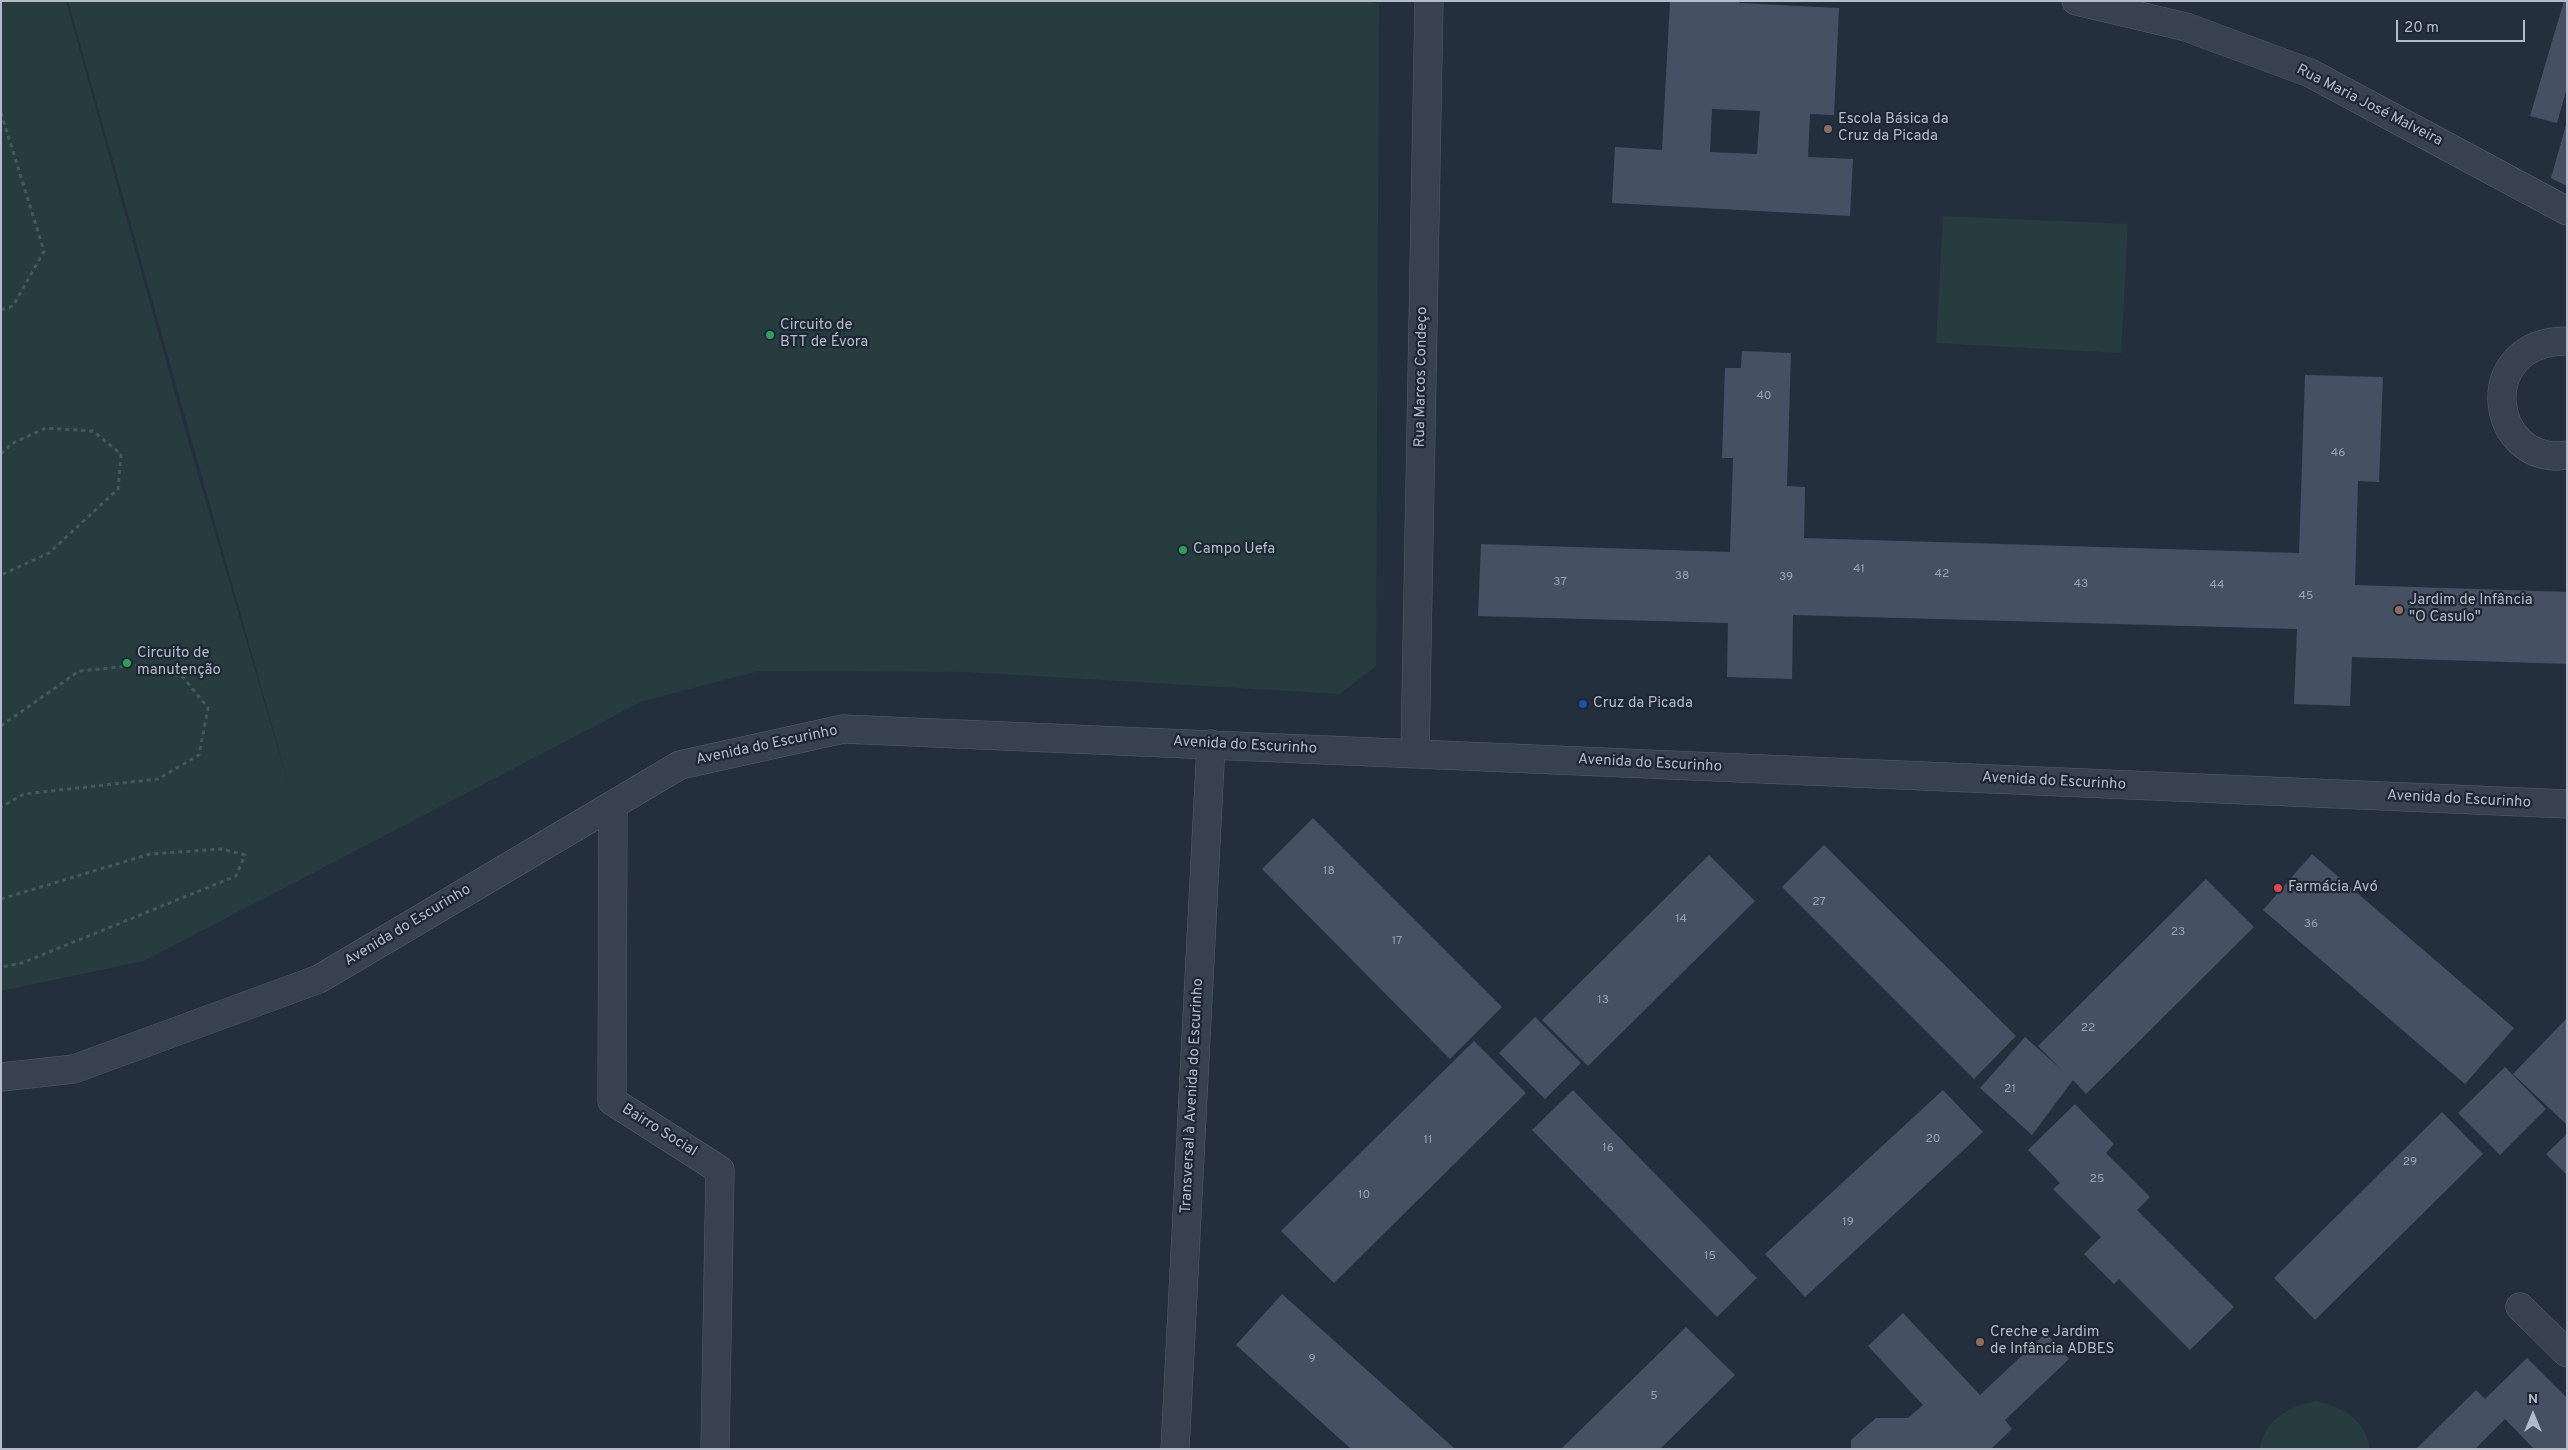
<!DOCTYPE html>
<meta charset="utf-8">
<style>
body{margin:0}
#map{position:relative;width:2568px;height:1450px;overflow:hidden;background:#242f3e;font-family:Overpass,sans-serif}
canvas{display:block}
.frame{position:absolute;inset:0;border:2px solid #b4bcc9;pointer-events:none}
.north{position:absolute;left:2508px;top:1390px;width:50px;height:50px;-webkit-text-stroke:4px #1d2633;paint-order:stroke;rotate:0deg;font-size:14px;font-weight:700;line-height:20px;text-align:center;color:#b4bcc9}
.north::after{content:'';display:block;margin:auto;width:18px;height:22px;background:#b4bcc9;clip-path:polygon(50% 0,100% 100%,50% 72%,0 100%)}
.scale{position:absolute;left:2396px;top:20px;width:129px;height:22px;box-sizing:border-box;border:2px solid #b4bcc9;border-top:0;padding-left:6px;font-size:15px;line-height:18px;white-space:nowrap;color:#b4bcc9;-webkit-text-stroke:4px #1d2633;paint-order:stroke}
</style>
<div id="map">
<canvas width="2568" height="1450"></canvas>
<div class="frame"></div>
<div class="north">N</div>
<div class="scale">20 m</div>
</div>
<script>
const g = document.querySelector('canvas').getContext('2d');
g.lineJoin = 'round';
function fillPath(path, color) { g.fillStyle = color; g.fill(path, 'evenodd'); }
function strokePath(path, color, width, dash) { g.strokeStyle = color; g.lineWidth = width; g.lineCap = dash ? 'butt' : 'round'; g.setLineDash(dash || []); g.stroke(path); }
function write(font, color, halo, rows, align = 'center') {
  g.font = font + ' Overpass,sans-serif'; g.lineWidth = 4.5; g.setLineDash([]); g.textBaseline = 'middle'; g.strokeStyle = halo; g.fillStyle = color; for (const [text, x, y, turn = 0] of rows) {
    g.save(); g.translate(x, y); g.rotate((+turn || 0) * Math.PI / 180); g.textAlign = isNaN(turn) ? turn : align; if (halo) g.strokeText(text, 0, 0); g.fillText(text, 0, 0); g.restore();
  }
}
const green = new Path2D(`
 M1 1H66L191 451 291 793 68 1H1367L1379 4 1376 666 1340 694 967 672 759 671 643 701 144 961 1 991Z
 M1943 216 2128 224 2121 353 1936 343Z
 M2317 1401C2344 1408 2365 1419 2370 1449H2260C2264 1419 2290 1406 2317 1401Z`);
const building = new Path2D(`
 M1670 1H1740L1739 3 1839 8 1834 115 1810 114 1808 157 1853 159 1850 216 1612 203 1615 147 1662 150ZM1712 109 1760 111 1757 154 1710 152Z
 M2564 1H2567V88L2557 123 2530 116Z
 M2566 125H2567V186L2551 178Z
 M1742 351 1791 353 1787 486 1805 487 1804 538 2299 553 2305 375 2383 377 2379 482 2358 481 2355 585 2567 592V664L2352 657 2350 706 2294 704 2297 629 1793 615 1792 679 1727 677 1728 623 1478 616 1481 544 1730 552 1733 458H1722L1725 368H1741Z
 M1313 818 1502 1007 1450 1059 1262 869Z
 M1824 845 2016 1036 1974 1079 1782 887Z
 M2312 854 2514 1028 2465 1084 2263 910Z
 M1709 855 1755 901 1588 1066 1542 1020Z
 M2206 879 2254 927 2086 1094 2073 1080 2032 1135 1980 1088 2025 1037 2063 1071 2038 1046Z
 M1535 1017 1581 1063 1545 1099 1499 1053Z
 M2567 1018V1125L2513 1074Z
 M1474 1041 1526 1093 1334 1283 1281 1231Z
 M2505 1067 2546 1109 2500 1155 2458 1113Z
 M1573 1090 1757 1278 1717 1317 1532 1130Z
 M1943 1090 1983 1132 1805 1297 1765 1254Z
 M2075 1104 2114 1144 2106 1153 2150 1197 2137 1210 2234 1307 2190 1350 2119 1279 2114 1284 2084 1254 2101 1237 2053 1189 2060 1183 2028 1150Z
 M2442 1112 2483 1154 2315 1320 2274 1278Z
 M2567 1134V1175L2546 1154Z
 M1282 1294 1455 1449H1351L1236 1345Z
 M1903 1313 1980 1395 2046 1333 2069 1359 2005 1420 2012 1429 1991 1449H1851V1440L1876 1418H1908L1923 1405 1868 1346Z
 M1686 1327 1735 1375 1660 1449H1561Z
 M2527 1358 2567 1398V1449H2534L2505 1419 2475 1449 2417 1448 2476 1390 2485 1399Z`);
const path = new Path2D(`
 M1 113 44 251 13 306 1 310
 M1 454 11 444 46 428 93 431 121 454 118 489 49 553 1 575
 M1 726 79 671 141 665 183 677 208 708 199 755 158 779 24 794 1 807
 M1 899 150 854 221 849 245 855 236 876 22 963 1 967`);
const minor = new Path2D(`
 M2076 1 2186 27 2310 73 2567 211
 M2567 341C2472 341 2489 467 2567 455
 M1415 753 1429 1
 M613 806 612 1101 720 1170 715 1449
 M1 1077 74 1069 319 979 680 765 843 729 2567 804
 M2520 1307 2567 1353
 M1175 1449 1211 744`);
const markers = [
 [1828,129,5,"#8d6e63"],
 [770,335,5,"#2e9e5b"],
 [1183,550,5,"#2e9e5b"],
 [2399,610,5,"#8d6e63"],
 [127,663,5,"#2e9e5b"],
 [1583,704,5,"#1a4fb4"],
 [2278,888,5,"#e0444e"],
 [1980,1342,5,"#8d6e63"]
];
const numberNames = [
 ["40",1764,397],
 ["46",2338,454],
 ["41",1859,570],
 ["42",1942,575],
 ["38",1682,577],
 ["39",1786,578],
 ["37",1560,583],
 ["43",2081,585],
 ["44",2217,586],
 ["45",2306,597],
 ["18",1329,872],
 ["27",1819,903],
 ["14",1681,920],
 ["36",2311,925],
 ["23",2178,933],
 ["17",1397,942],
 ["13",1603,1001],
 ["22",2088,1029],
 ["21",2010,1090],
 ["20",1933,1140],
 ["11",1428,1141],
 ["16",1608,1149],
 ["29",2410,1163],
 ["25",2097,1180],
 ["10",1364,1196],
 ["19",1848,1223],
 ["15",1710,1257],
 ["9",1312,1360],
 ["5",1654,1397]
];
const streetNames = [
 ["Rua Maria José Malveira",2369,106,27],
 ["Rua Marcos Condeço",1422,377,-89],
 ["Avenida do Escurinho",767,746,-12],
 ["Avenida do Escurinho",1245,746,3],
 ["Avenida do Escurinho",1650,764,3],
 ["Avenida do Escurinho",2054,782,3],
 ["Avenida do Escurinho",2459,800,3],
 ["Avenida do Escurinho",408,926,-31],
 ["Transversal à Avenida do Escurinho",1193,1096,-87],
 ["Bairro Social",659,1131,32]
];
const poiNames = [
 ["Escola Básica da",1838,120],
 ["Cruz da Picada",1838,137],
 ["Circuito de",780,326],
 ["BTT de Évora",780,343],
 ["Campo Uefa",1193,550],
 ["Jardim de Infância",2409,601],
 ["\"O Casulo\"",2409,618],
 ["Circuito de",137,654],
 ["manutenção",137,671],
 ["Cruz da Picada",1593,704],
 ["Farmácia Avó",2288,888],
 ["Creche e Jardim",1990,1333],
 ["de Infância ADBES",1990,1350]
];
fillPath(green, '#263c3f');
fillPath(building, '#455162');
strokePath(minor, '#565f6c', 29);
strokePath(path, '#44595c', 3, [4, 4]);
strokePath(minor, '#38414e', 28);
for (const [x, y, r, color] of markers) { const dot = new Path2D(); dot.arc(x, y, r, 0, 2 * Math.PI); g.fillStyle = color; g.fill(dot); strokePath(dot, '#1d2633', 2); }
write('12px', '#98a1af', null, numberNames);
write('15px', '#b4bcc9', '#1d2633', streetNames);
write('15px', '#b4bcc9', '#1d2633', poiNames, 'left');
</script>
